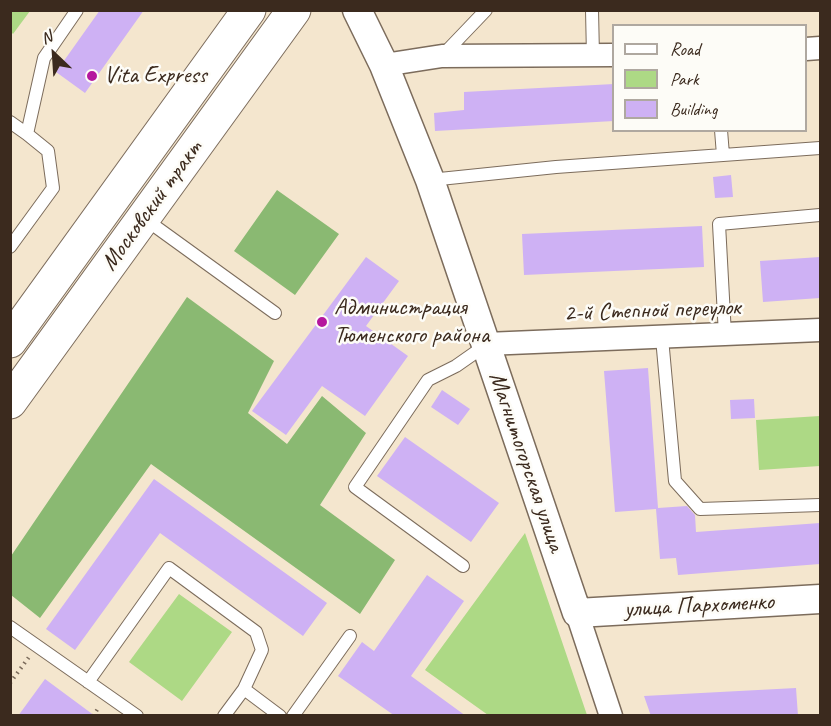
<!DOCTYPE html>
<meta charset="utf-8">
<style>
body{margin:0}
#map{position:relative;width:831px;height:726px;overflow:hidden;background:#f4e6ce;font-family:Caveat,sans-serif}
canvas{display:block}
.frame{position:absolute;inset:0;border:12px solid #3b2a1e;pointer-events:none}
.legend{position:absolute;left:612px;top:24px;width:195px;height:108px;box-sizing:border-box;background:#fdfcf7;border:2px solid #afa8a0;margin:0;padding:8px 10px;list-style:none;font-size:18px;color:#3b2a1e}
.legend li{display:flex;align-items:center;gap:12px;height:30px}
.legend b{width:30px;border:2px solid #afa8a0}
.north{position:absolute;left:24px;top:24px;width:60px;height:60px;-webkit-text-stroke:4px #fdfcf7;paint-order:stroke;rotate:335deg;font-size:16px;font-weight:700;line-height:24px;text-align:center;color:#3b2a1e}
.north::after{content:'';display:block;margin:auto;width:21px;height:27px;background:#3b2a1e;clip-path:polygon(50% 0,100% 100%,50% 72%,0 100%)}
</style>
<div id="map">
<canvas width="831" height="726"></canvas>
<div class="frame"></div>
<ul class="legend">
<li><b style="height:8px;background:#fff"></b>Road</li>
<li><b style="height:16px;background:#add985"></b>Park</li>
<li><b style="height:16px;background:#ceb1f4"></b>Building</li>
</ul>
<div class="north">N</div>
</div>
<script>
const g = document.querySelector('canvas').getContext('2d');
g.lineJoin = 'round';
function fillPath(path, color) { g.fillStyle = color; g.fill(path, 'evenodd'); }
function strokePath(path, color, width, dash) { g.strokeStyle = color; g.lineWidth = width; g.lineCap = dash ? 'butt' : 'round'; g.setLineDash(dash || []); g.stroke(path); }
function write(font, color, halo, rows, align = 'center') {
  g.font = font + ' Caveat,sans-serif'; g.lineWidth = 5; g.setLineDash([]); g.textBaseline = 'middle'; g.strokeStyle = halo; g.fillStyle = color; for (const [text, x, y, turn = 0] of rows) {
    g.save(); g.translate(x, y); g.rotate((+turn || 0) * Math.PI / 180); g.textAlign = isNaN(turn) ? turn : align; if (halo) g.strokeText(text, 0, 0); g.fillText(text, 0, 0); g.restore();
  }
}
const green = new Path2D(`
 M10 11H30L13 34 11 32Z
 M820 416V466L759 470 756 420Z
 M525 533 587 715H488L425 670Z
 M179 594 232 632 182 701 129 662Z`);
const forest = new Path2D(`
 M277 190 339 234 295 295 234 251Z
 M187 297 274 361 248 413 287 444 322 396 366 433 320 505 395 560 360 614 151 464 40 618 11 595V556Z`);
const building = new Path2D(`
 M100 10H144L85 93 56 72Z
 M614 84V121L435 131 434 113 464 110V92Z
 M731 175 733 197 715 198 713 177Z
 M702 226 704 267 524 275 522 234Z
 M366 257 399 281 366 326 408 356 365 416 322 386 286 435 252 411Z
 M820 257V298L763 302 760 261Z
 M648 368 658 508 687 506 695 515 696 532 820 523V564L678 575 676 558 660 559 656 509 615 512 604 371Z
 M442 390 470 409 458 425 431 407Z
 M754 399 755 418 731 419 730 400Z
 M405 437 499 503 471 542 377 476Z
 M154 479 327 603 303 636 160 533 75 650 46 629Z
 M427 575 464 601 411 676 466 716H395L338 676 362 642 374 651Z
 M45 679 95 716H18Z
 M796 688 798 716H651L644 696Z`);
const path = new Path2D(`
 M10 683 29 657
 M93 716 99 707`);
const service = new Path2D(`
 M592 10 593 56
 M443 55 486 10
 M10 122 27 134
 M723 155 820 148
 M430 180 556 167 723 155 721 130
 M145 219 275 313
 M10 247 53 188 48 151 27 134 44 58 77 10
 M725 335 719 224 820 215
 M662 338 675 481 700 509 820 505
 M463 566 355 487 428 380 456 366 486 345
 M10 627 137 716
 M88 682 169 568 256 632 262 650 244 689 280 716
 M224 716 244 689
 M293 716 350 636`);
const minor = new Path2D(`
 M806 49 820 48
 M384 65 442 56 614 55
 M486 344 820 330
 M577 613 611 716`);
const tertiary = new Path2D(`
 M357 10 384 65 430 180 577 613 820 599`);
const primary = new Path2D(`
 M10 341 249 10
 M10 402 294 10`);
const markers = [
 [92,76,6,"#b5179e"],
 [322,322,6,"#b5179e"]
];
const poiNames = [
 ["Vita Express",104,76],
 ["Администрация",334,308],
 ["Тюменского района",334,336]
];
const streetNames = [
 ["Московский тракт",152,206,-54],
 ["2-й Степной переулок",652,311,-2],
 ["Магнитогорская улица",526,462,71],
 ["улица Пархоменко",699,606,-3]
];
fillPath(green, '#add985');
fillPath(forest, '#8ab972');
fillPath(building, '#ceb1f4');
strokePath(service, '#7c6c5c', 14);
strokePath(minor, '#7c6c5c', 25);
strokePath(tertiary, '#7c6c5c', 31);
strokePath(primary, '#7c6c5c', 35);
strokePath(path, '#7c6c5c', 4, [1.5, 4.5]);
strokePath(service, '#fff', 12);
strokePath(minor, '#fff', 22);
strokePath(tertiary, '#fff', 28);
strokePath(primary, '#fff', 33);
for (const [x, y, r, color] of markers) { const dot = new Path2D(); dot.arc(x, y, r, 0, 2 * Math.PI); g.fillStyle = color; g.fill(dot); strokePath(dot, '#fdfcf7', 2); }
write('24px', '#3b2a1e', '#fdfcf7', poiNames, 'left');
write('24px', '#3b2a1e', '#fdfcf7', streetNames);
</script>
